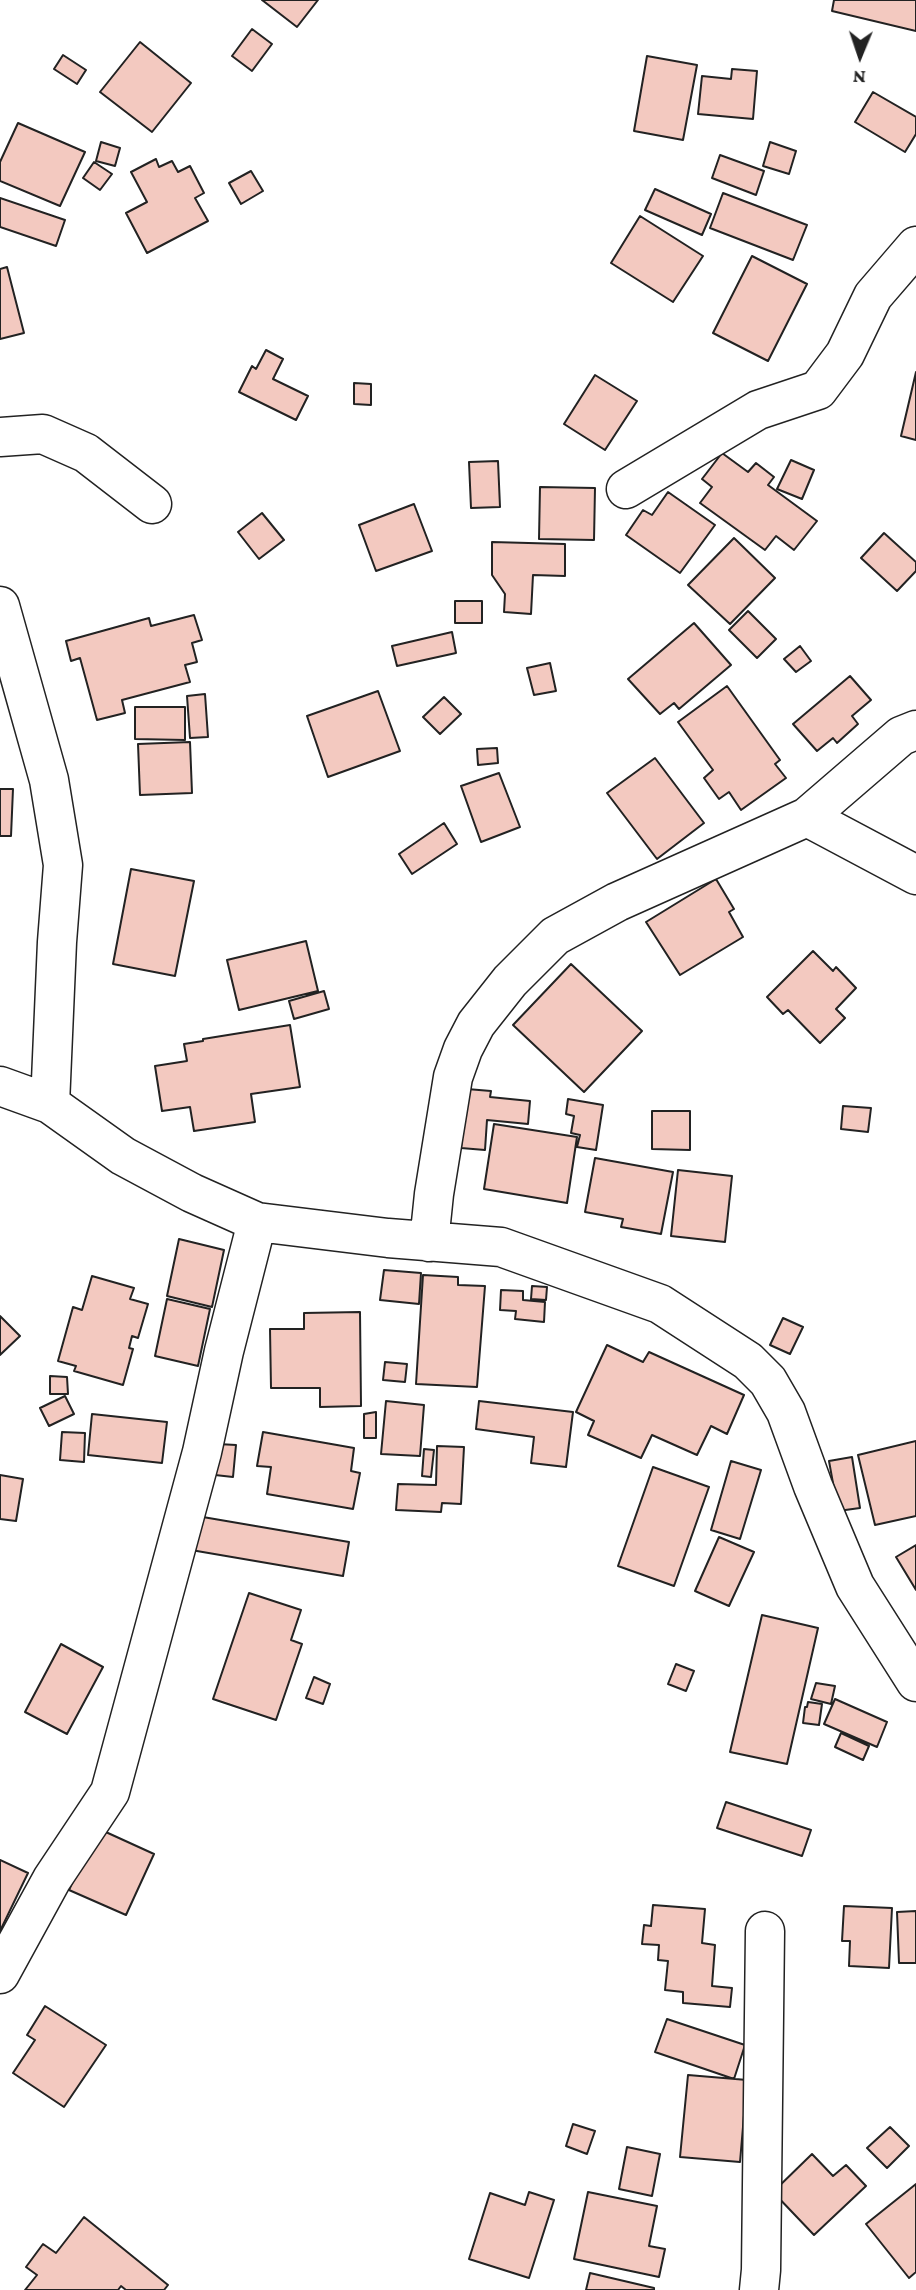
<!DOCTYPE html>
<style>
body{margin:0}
#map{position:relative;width:916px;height:2290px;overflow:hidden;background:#fff;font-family:"Crimson Pro",serif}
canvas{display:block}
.north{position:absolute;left:825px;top:21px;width:70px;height:70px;-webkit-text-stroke:5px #fff;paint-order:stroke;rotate:182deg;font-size:19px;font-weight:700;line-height:28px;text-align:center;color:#222}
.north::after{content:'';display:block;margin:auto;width:24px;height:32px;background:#222;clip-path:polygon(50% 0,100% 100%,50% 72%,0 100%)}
</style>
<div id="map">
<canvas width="916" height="2290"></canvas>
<div class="north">N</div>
</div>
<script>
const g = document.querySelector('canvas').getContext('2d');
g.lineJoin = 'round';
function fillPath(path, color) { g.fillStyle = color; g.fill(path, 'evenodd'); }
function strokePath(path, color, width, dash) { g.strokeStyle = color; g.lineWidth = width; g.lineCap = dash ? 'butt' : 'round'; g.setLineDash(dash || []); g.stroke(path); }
const building = new Path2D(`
 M262 0H318L297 27Z
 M834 0H916V31L832 11Z
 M252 29 272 44 252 71 232 56Z
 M140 42 191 83 152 132 100 92Z
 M63 55 86 70 77 84 54 69Z
 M647 56 697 65 683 140 634 131Z
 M732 69 757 71 753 119 698 114 702 76 731 79Z
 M873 92 916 117V134L905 152 855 122Z
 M18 123 85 152 60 206 0 181V162Z
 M101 142 120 148 115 166 96 161Z
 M770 142 796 151 789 174 763 166Z
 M720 155 764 171 756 195 712 178Z
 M156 159 159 167 172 161 178 172 190 166 204 193 195 198 208 221 147 253 126 213 147 202 131 172Z
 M94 162 112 174 100 190 83 178Z
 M251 171 263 191 241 204 229 183Z
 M655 189 711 214 702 235 645 210Z
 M723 193 807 225 793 260 710 228Z
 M0 198 65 220 56 246 0 227Z
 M640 216 703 256 673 302 611 263Z
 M752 256 807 284 768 361 713 333Z
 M7 267 24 333 0 339V269Z
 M266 350 283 359 273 379 308 396 296 420 239 392 252 366 256 369Z
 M916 372V440L901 436Z
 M595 375 637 401 605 450 564 424Z
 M354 383 371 384V405L354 404Z
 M722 453 748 472 756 463 774 477 768 485 817 521 794 550 776 536 765 550 700 503 712 487 702 479Z
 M791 460 814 470 802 499 777 489Z
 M498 461 500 507 471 508 469 462Z
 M540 487 595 488 594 540 539 539Z
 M668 492 715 525 680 573 626 535 643 510 652 515Z
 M414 504 432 551 376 571 359 525Z
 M262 513 284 540 259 559 238 532Z
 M884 533 916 562V571L897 591 861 558Z
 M734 538 775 578 730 624 688 585Z
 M492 542 565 544V576L533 575 531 614 504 612 505 594 492 575Z
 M455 601H482V623H455Z
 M748 611 776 639 757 658 729 630Z
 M194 615 202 640 192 643 197 662 185 665 190 682 122 700 125 713 97 720 80 658 71 661 66 641 149 618 151 626Z
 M694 623 731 665 679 709 674 703 660 714 628 679Z
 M452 632 456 653 397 666 392 646Z
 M800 646 811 661 796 672 784 659Z
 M550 663 556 691 534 695 527 668Z
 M850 676 871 700 852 716 858 724 837 743 833 738 817 751 793 724Z
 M727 686 780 760 775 764 786 778 741 810 729 792 719 799 704 778 713 770 678 722Z
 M378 691 400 751 328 777 307 716Z
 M205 694 208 737 190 738 187 696Z
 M444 697 461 714 440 734 423 717Z
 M135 707H185V740L135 739Z
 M190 742 192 793 140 795 138 744Z
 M497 748 498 763 478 765 477 749Z
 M655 758 704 823 657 859 607 793Z
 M499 773 520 827 481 842 461 786Z
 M0 789H13L11 836H0Z
 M444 823 457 844 412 874 399 854Z
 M131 869 194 881 175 976 113 964Z
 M716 879 734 909 729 912 743 937 680 975 646 922Z
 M306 941 318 991 239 1010 227 960Z
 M813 951 833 971 836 967 856 988 836 1009 845 1018 820 1043 788 1010 783 1014 767 997Z
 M571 964 642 1031 584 1092 513 1025Z
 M324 991 329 1009 294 1019 289 1001Z
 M290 1025 300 1087 251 1094 255 1122 194 1131 190 1107 162 1111 155 1066 187 1061 184 1044 203 1041V1039Z
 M467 1089 491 1091 490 1097 530 1101 528 1124 487 1120 485 1150 461 1148Z
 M568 1099 603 1105 596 1150 577 1147 580 1135 571 1133 574 1116 566 1114Z
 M843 1106 871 1108 868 1132 841 1129Z
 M652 1111H690V1150L652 1149Z
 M494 1124 577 1137 567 1203 484 1189Z
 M595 1158 673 1172 661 1234 621 1227 623 1219 585 1212Z
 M678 1170 732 1176 725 1242 671 1236Z
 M179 1239 224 1250 212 1307 167 1296Z
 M384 1270 421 1273 419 1304 380 1300Z
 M423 1275 458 1277V1285L485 1286 477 1387 416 1384Z
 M92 1276 134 1288 130 1299 148 1304 138 1338 132 1336 129 1348 133 1349 123 1385 74 1371 76 1366 58 1361 73 1307 82 1310Z
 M532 1286 547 1287 546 1300 531 1299Z
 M501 1290 523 1291V1300L545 1302 544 1322 515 1319 516 1311 500 1310Z
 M167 1299 210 1309 198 1366 155 1356Z
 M360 1312 361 1406 320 1407V1388H271L270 1329H304V1313Z
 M0 1316 20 1336 0 1355Z
 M783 1318 803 1327 790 1354 770 1345Z
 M607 1345 643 1362 649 1352 744 1395 727 1434 711 1426 697 1455 652 1435 641 1458 588 1435 594 1421 576 1412Z
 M385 1362 407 1364 405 1382 383 1380Z
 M50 1376 67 1377 68 1394H50Z
 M65 1396 74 1414 49 1426 40 1408Z
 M386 1401 424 1405 420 1456 381 1454Z
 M479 1401 573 1412 566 1467 531 1463 534 1437 476 1429Z
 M376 1412V1438H364V1414Z
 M92 1414 167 1422 162 1463 88 1455Z
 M62 1432 85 1433 84 1462 60 1460Z
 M263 1432 354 1448 351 1471 360 1473 353 1509 267 1494 271 1467 257 1466Z
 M916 1441V1516L875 1525 858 1455Z
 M218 1444 236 1445 233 1477 215 1475Z
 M437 1446 464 1447 461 1504 442 1503 441 1512 396 1510 398 1484 436 1485Z
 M424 1449 434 1450 431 1477 422 1476Z
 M852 1457 860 1508 838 1511 829 1461Z
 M731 1461 761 1470 740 1539 711 1530Z
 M653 1467 709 1487 674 1586 618 1566Z
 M0 1475 23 1479 16 1521 0 1519Z
 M197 1516 349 1542 343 1576 191 1550Z
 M719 1537 754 1552 729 1606 695 1591Z
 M916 1545V1590L896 1557Z
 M249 1593 301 1610 291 1640 302 1644 276 1720 213 1699Z
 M762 1615 818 1628 787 1764 730 1752Z
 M61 1644 103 1667 67 1734 25 1712Z
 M676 1664 694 1671 686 1691 668 1684Z
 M314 1677 330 1684 323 1704 306 1698Z
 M816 1683 835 1686 831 1704 811 1699Z
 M835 1699 887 1722 877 1747 824 1724Z
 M808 1702 822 1704 819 1725 803 1723 805 1707H807Z
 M841 1733 869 1746 863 1760 835 1747Z
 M726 1802 811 1830 802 1856 717 1828Z
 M97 1828 154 1854 126 1915 69 1890Z
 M0 1860 28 1873 0 1931Z
 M653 1905 705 1909 702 1943 715 1945 712 1986 732 1988 730 2007 683 2003V1992L665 1990 668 1961 658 1960 659 1945 642 1944 644 1925 651 1926Z
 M844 1906 892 1908 889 1968 849 1966 850 1941H842Z
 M916 1911V1963H899L897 1912Z
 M45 2006 106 2045 64 2107 13 2073 35 2040 27 2035Z
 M667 2019 745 2045 734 2079 655 2052Z
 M688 2075 747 2080 740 2162 680 2157Z
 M573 2124 595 2131 587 2154 566 2146Z
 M890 2127 909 2146 887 2168 867 2148Z
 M627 2147 660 2154 652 2196 619 2189Z
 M812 2154 833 2176 846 2165 866 2186 814 2235 773 2192Z
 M916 2184V2272L909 2278 866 2224Z
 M529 2192 554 2200 529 2278 469 2259 490 2193 525 2205Z
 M588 2192 657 2206 649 2246 665 2249 659 2277 574 2259Z
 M84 2217 168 2285 164 2290H126L121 2286 118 2290H25L37 2275 26 2267 43 2244 56 2253Z
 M590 2273 654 2288V2290H586Z`);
const minor = new Path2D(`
 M0 437 43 434 86 453 152 504
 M626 489 758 410 818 390 845 354 873 296 916 246
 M0 606 49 780 63 865 57 942 50 1104
 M807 817 916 875
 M0 1086 50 1104 123 1156 192 1193 257 1222 388 1238 501 1247 660 1304 748 1361 768 1381 786 1412 813 1486 855 1586 916 1682
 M429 1242 434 1194 453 1077 463 1049 476 1024 510 981 555 936 617 902 807 817 901 736 916 730
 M0 1974 52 1879 110 1792 202 1452 224 1351 257 1222
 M759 2290 761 2270 765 1931`);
fillPath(building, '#f3c9c0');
strokePath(building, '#222', 2);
strokePath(minor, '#222', 41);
strokePath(minor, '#fff', 38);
</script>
